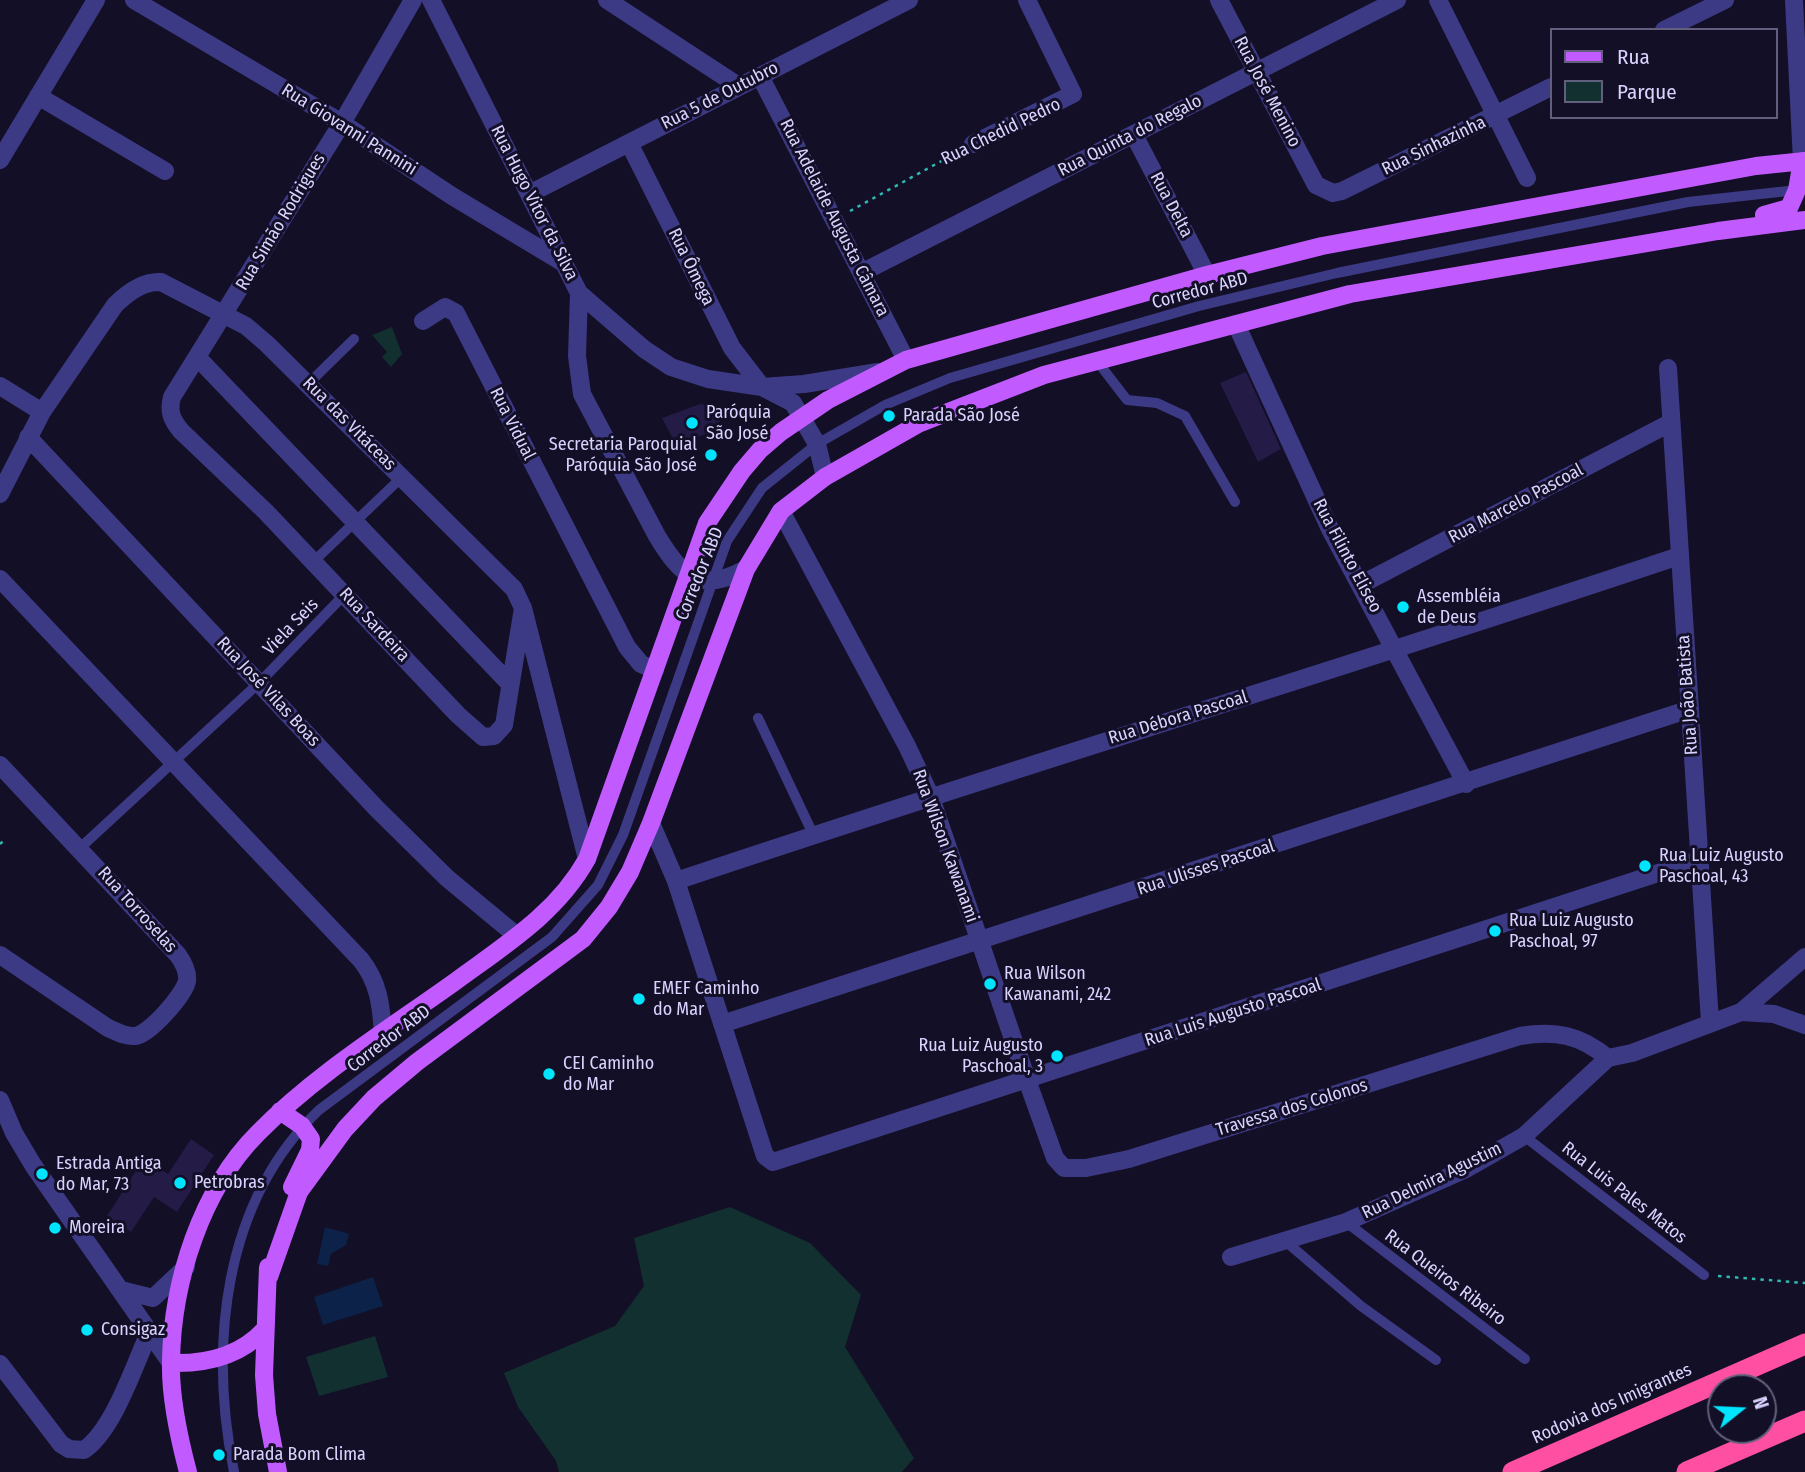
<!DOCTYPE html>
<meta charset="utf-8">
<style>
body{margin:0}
#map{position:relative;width:1805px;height:1472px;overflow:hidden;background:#130f26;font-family:"Fira Sans Condensed",sans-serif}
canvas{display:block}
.legend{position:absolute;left:1550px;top:28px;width:228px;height:91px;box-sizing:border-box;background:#130f26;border:2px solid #625e7d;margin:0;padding:9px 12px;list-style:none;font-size:21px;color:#d9d4ff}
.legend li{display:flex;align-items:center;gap:14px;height:35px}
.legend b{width:35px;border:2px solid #625e7d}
.north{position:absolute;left:1707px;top:1374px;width:70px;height:70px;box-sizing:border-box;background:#130f26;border:2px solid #625e7d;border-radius:50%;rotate:72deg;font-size:19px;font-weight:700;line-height:28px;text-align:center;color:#d9d4ff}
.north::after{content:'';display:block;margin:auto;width:24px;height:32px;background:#00e5ff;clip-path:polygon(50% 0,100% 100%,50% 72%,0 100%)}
</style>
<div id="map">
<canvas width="1805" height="1472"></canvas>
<ul class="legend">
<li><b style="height:9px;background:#c25bff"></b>Rua</li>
<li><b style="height:19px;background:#12302f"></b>Parque</li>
</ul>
<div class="north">N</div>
</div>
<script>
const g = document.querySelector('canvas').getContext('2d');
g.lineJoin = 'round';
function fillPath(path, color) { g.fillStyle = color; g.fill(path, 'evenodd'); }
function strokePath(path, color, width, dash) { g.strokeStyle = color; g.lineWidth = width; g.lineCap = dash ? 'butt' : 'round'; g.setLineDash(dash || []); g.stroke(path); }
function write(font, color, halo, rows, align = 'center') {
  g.font = font + ' "Fira Sans Condensed",sans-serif'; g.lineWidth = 6; g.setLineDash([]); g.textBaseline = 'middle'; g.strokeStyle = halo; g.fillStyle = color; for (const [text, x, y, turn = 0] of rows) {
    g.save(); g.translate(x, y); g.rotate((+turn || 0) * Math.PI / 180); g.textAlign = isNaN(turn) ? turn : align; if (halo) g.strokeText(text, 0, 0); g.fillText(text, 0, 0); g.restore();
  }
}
const green = new Path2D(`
 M392 327 402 354 391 367 382 357 387 352 372 335Z
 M730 1207 810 1243 861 1295 845 1347 914 1458 902 1472H559L556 1461 518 1407 504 1373 615 1326 644 1286 634 1238Z
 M375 1336 388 1377 319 1396 306 1357Z`);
const water = new Path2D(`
 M325 1227 349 1234 346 1245 331 1254 328 1266 317 1264Z
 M373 1277 383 1306 323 1325 314 1297Z`);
const building = new Path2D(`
 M1246 372 1281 449 1258 462 1220 383Z
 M700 404 718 407 721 420 711 432 676 445 662 418Z
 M191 1139 214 1155 177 1212 154 1197 131 1232 107 1216 144 1158 168 1174Z`);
const path = new Path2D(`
 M850 211 958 152
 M0 844 5 839
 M1718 1276 1805 1283`);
const service = new Path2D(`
 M1097 361 1127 400 1157 403 1185 416 1235 502
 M309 383 354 339
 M313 562 402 477
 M758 718 813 834
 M80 848 260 682 345 594
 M1524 1136 1704 1275
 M1346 1222 1525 1359
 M1284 1240 1361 1306 1436 1360
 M234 1472C209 1347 222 1203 319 1110L552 937 598 885 623 835 727 541 762 488 817 444 885 405 950 378 1199 306 1337 273 1688 202 1797 190`);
const minor = new Path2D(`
 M134 0 342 123 452 196 562 262
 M413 0 342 123 172 397C168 412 172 420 181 431L266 512 458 715 483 737 494 736 504 725 523 608
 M431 0 579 293 644 349 671 367 708 379 762 387 804 384 878 372
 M607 0 737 85
 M1219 0 1316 185 1333 193 1342 191 1551 87
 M1438 0 1527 178
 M1664 30 1725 0
 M760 76 906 360
 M38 96 165 171
 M1134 135 1207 275
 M629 143 732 348 762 387 793 403 817 444 825 477
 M973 144 1073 94 1027 0
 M0 160 96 0
 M531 193 909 0
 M863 272 1397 0
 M579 293 577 356 582 394 657 536C682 577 700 594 746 569
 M423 321 445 307 456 313 627 647 641 664 655 670
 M1236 324 1330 529 1466 784
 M197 357 510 684
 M1668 368 1710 1022
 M0 386 42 412
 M28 437 376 808 447 878 517 936
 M0 494 42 412 115 305C127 293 144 281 161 282L246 326 267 344 514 589 523 608 587 859
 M781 511 907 746 930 795 1027 1080 1055 1158 1064 1168H1086L1129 1159 1520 1036C1556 1030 1580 1035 1608 1058
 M0 579 361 960C379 983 381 1005 383 1033
 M1362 584 1670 423
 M0 765 178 955C183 962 188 972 187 981 184 995 149 1035 135 1036 125 1037 116 1031 108 1028L0 955
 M651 823 676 881 765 1156 773 1162 1698 860
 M676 881C1009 769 1346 668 1679 556
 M1741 1012 1805 957
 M722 1024 1690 709
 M1231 1257 1346 1222 1466 1169 1524 1136 1608 1058 1632 1053 1741 1012 1774 1014 1805 1025
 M0 1364 61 1444 69 1449 84 1450C114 1429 134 1366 149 1333`);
const tertiary = new Path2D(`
 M1794 0 1802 161
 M0 1100 14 1133 33 1165 171 1363
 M121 1290 153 1298 186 1267`);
const primary = new Path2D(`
 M1764 215 1789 208 1797 190 1802 161
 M280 1111 302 1126 311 1139 310 1150 292 1187
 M268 1267 264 1375 267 1414 278 1472
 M269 1277 299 1192 345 1129 374 1098 417 1062 583 939 609 907 630 872 651 823 746 569 781 511 825 477 920 423 1044 375 1350 294 1718 231 1805 220
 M171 1363C206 1364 240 1356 264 1330
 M188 1472C179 1438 170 1397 171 1362 172 1282 201 1190 258 1133 316 1074 389 1029 456 981 505 945 557 913 587 859L707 523 742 471 760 450 781 432 828 400 906 360 1207 275 1322 246 1756 166 1805 161`);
const motorway = new Path2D(`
 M1513 1472 1805 1344
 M1687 1472 1805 1421`);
const markers = [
 [889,416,7,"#00e5ff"],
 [692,423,7,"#00e5ff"],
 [711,455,7,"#00e5ff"],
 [1403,607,7,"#00e5ff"],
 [1645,866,7,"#00e5ff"],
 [1495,931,7,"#00e5ff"],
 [990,984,7,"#00e5ff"],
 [639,999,7,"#00e5ff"],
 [1057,1056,7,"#00e5ff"],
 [549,1074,7,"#00e5ff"],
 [42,1174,7,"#00e5ff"],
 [180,1183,7,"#00e5ff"],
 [55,1228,7,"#00e5ff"],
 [87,1330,7,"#00e5ff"],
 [219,1455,7,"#00e5ff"]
];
const streetNames = [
 ["Rua José Menino",1267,92,62],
 ["Rua 5 de Outubro",720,96,-27],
 ["Rua Giovanni Pannini",349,130,32],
 ["Rua Chedid Pedro",1001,132,-26],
 ["Rua Quinta do Regalo",1130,136,-27],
 ["Rua Sinhazinha",1434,146,-26],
 ["Rua Hugo Vitor da Silva",534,203,63],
 ["Rua Delta",1171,205,62],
 ["Rua Adelaide Augusta Câmara",834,218,63],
 ["Rua Simão Rodrigues",281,222,-59],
 ["Rua Ômega",691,267,64],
 ["Corredor ABD",1200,291,-15],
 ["Rua das Vitáceas",349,424,45],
 ["Rua Vidual",512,424,63],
 ["Rua Marcelo Pascoal",1516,504,-28],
 ["Rua Filinto Eliseo",1347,556,62],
 ["Corredor ABD",700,574,-68],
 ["Rua Sardeira",374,625,47],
 ["Viela Seis",291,627,-46],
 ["Rua José Vilas Boas",268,692,47],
 ["Rua João Batista",1688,695,-94],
 ["Rua Débora Pascoal",1178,718,-17],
 ["Rua Wilson Kawanami",945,846,70],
 ["Rua Ulisses Pascoal",1206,868,-18],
 ["Rua Torroselas",137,910,48],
 ["Rua Luis Augusto Pascoal",1233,1013,-18],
 ["Corredor ABD",389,1039,-37],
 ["Travessa dos Colonos",1292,1108,-17],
 ["Rua Delmira Agustim",1432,1181,-26],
 ["Rua Luis Pales Matos",1624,1193,38],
 ["Rua Queiros Ribeiro",1445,1278,37],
 ["Rodovia dos Imigrantes",1612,1404,-24]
];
const poiNames = [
 ["Paróquia",706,413],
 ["São José",706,434],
 ["Parada São José",903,416],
 ["Secretaria Paroquial",697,445,"right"],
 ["Paróquia São José",697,466,"right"],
 ["Assembléia",1417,597],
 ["de Deus",1417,618],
 ["Rua Luiz Augusto",1659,856],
 ["Paschoal, 43",1659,877],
 ["Rua Luiz Augusto",1509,921],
 ["Paschoal, 97",1509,942],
 ["Rua Wilson",1004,974],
 ["Kawanami, 242",1004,995],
 ["EMEF Caminho",653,989],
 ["do Mar",653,1010],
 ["Rua Luiz Augusto",1043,1046,"right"],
 ["Paschoal, 3",1043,1067,"right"],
 ["CEI Caminho",563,1064],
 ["do Mar",563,1085],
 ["Estrada Antiga",56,1164],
 ["do Mar, 73",56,1185],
 ["Petrobras",194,1183],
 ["Moreira",69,1228],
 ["Consigaz",101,1330],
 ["Parada Bom Clima",233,1455]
];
fillPath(green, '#12302f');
fillPath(water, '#0c2248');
fillPath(building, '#241b47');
strokePath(path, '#2fb8b0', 2.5, [3.5, 5]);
strokePath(service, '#3d3a85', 10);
strokePath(minor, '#3d3a85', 18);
strokePath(tertiary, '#3d3a85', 18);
strokePath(primary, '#c25bff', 18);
strokePath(motorway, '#ff4fa3', 21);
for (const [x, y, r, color] of markers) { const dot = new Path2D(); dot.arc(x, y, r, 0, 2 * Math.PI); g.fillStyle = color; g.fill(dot); strokePath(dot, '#130f26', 2.5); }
write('18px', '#d9d4ff', '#130f26', streetNames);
write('18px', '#d9d4ff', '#130f26', poiNames, 'left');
</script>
